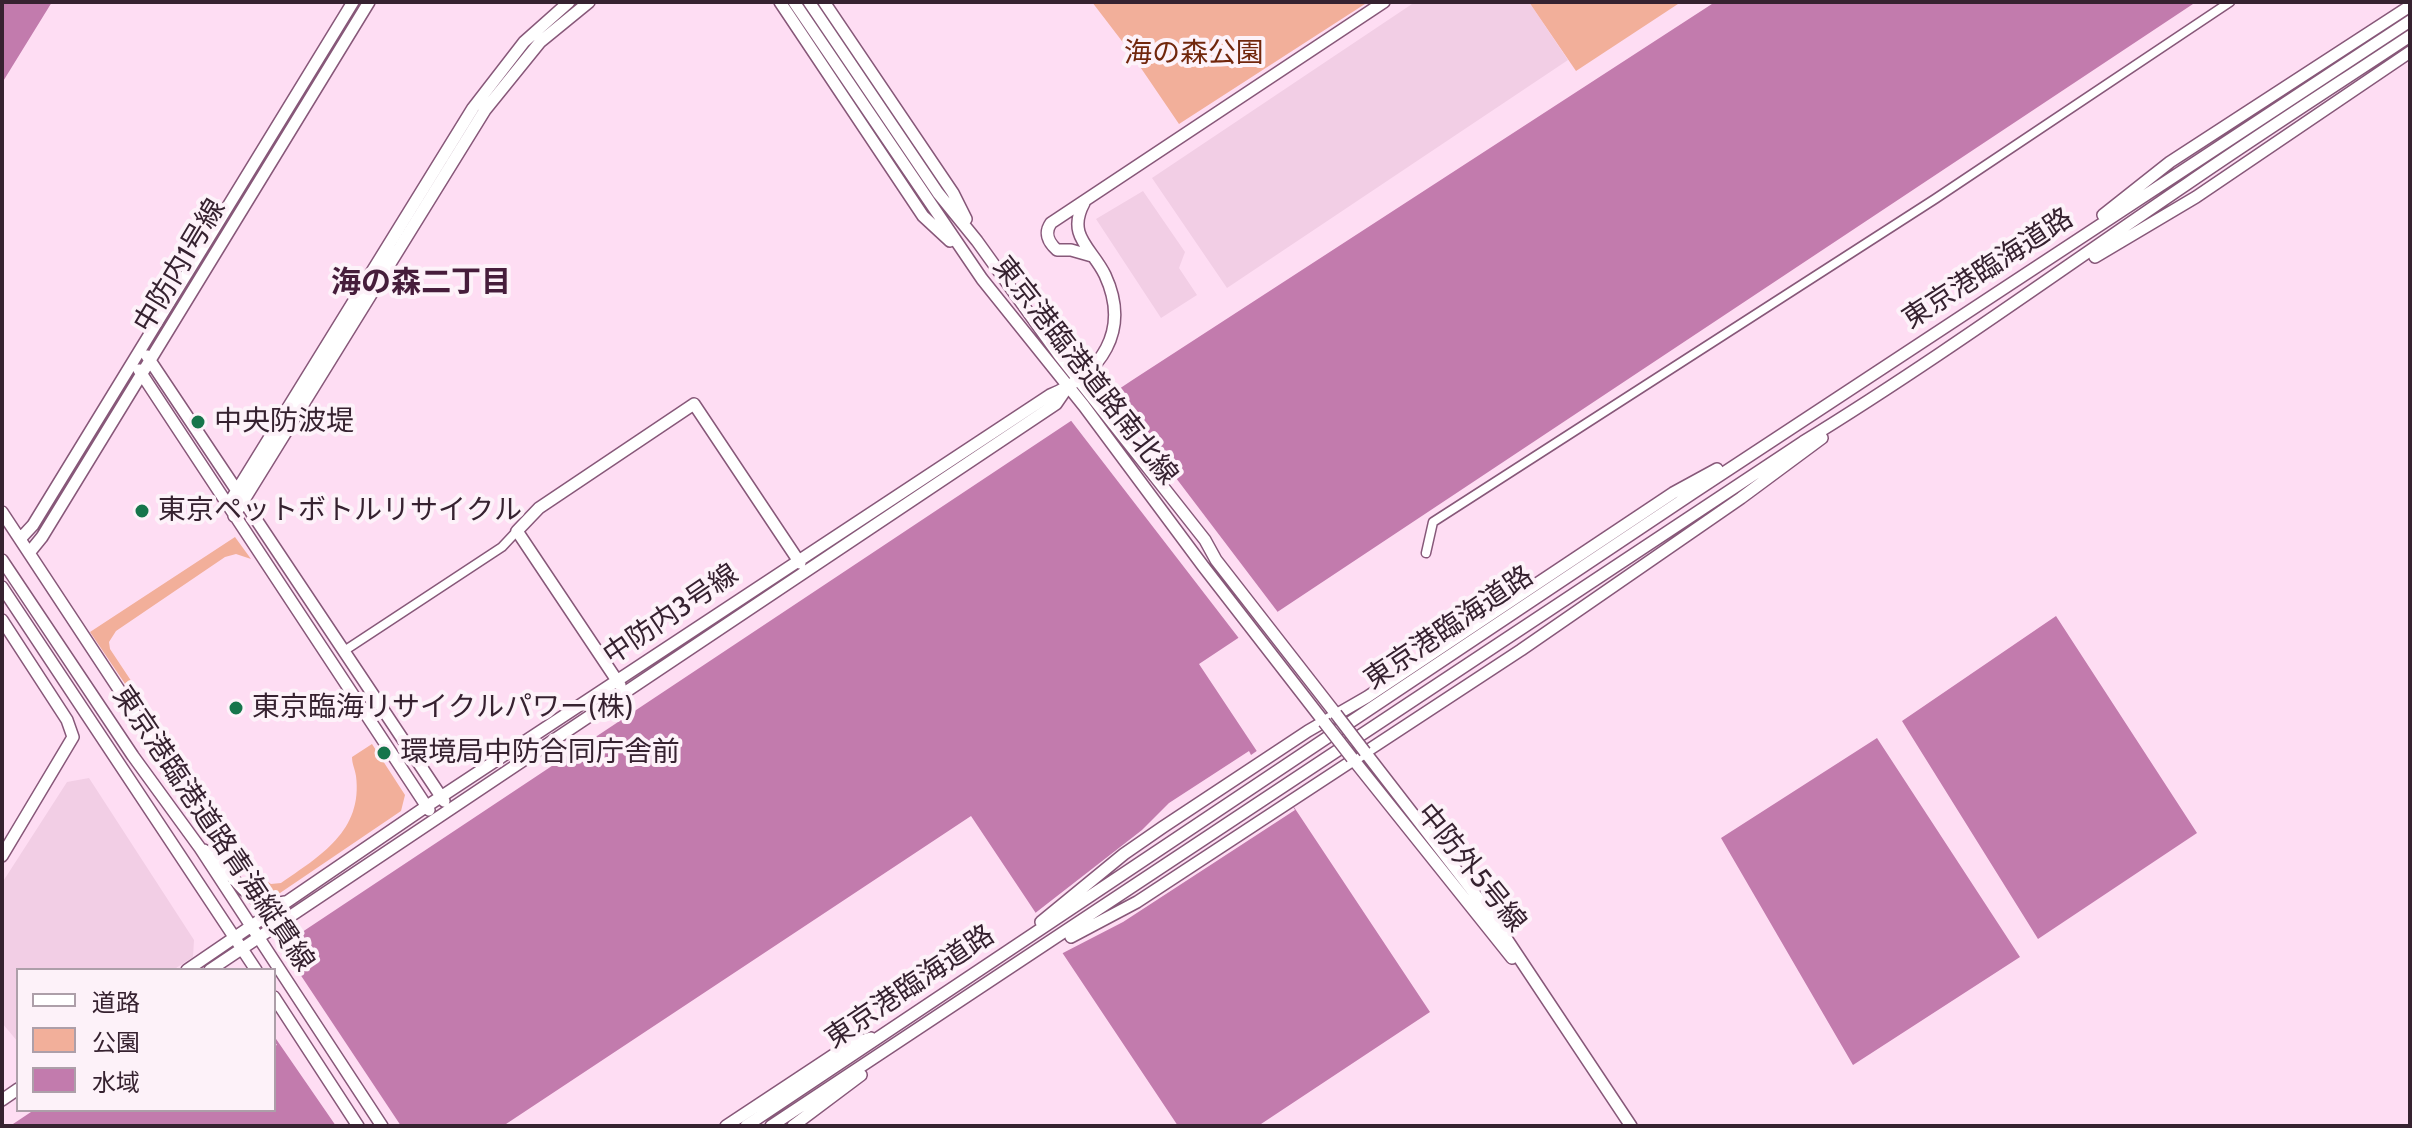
<!DOCTYPE html>
<meta charset="utf-8">
<style>
body{margin:0}
#map{position:relative;width:2412px;height:1128px;overflow:hidden;background:#feddf3;font-family:Cabin,"Noto Sans JP",sans-serif}
canvas{display:block}
.frame{position:absolute;inset:0;border:4px solid #362230;pointer-events:none}
.legend{position:absolute;left:16px;top:968px;width:260px;height:144px;box-sizing:border-box;background:#fdf2f9;border:2px solid #ad9fa9;margin:0;padding:10px 14px;list-style:none;font-size:24px;color:#362230}
.legend li{display:flex;align-items:center;gap:16px;height:40px}
.legend b{width:40px;border:2px solid #ad9fa9}
</style>
<div id="map">
<canvas width="2412" height="1128"></canvas>
<div class="frame"></div>
<ul class="legend">
<li><b style="height:10px;background:#fff"></b>道路</li>
<li><b style="height:22px;background:#f2af9a"></b>公園</li>
<li><b style="height:22px;background:#c27bad"></b>水域</li>
</ul>
</div>
<script>
const g = document.querySelector('canvas').getContext('2d');
g.lineJoin = 'round';
function fillPath(path, color) { g.fillStyle = color; g.fill(path, 'evenodd'); }
function strokePath(path, color, width, dash) { g.strokeStyle = color; g.lineWidth = width; g.lineCap = dash ? 'butt' : 'round'; g.setLineDash(dash || []); g.stroke(path); }
function write(font, color, halo, rows, align = 'center') {
  g.font = font + ' Cabin,"Noto Sans JP",sans-serif'; g.lineWidth = 8; g.setLineDash([]); g.textBaseline = 'middle'; g.strokeStyle = halo; g.fillStyle = color; for (const [text, x, y, turn = 0] of rows) {
    g.save(); g.translate(x, y); g.rotate((+turn || 0) * Math.PI / 180); g.textAlign = isNaN(turn) ? turn : align; if (halo) g.strokeText(text, 0, 0); g.fillText(text, 0, 0); g.restore();
  }
}
const built = new Path2D(`
 M1415 2H1529L1568 60 1227 288 1152 178Z
 M1143 191 1185 252 1179 268 1197 295 1161 318 1096 219Z
 M89 778 194 940 193 957 173 970H18V1042L2 1023V883L67 782Z`);
const green = new Path2D(`
 M1092 2H1368L1179 124 1128 49Z
 M1529 2H1681L1576 71Z
 M235 537 251 559 236 554 225 557 116 631 109 642 110 649 262 878 271 884 281 883C320 856 363 831 356 776 355 769 352 764 352 757L372 744 405 795 401 811 280 893 265 891 90 632Z`);
const water = new Path2D(`
 M2 2H52L2 83Z
 M1715 2H2196L1199 664 1430 1012 1258 1126H1178L971 816 503 1126H10L34 1110H274V1046L277 1045 274 1041V970H245L1134 379Z
 M2056 616 2197 833 2038 939 1902 721Z
 M1877 738 2020 957 1853 1065 1721 838Z`);
const pier = new Path2D(`
 M1110 391 1280 615 1241 641 1069 418Z
 M1261 748 1297 801 1292 805 1295 810 1123 922 1061 954 1034 914 1142 830 1169 803 1249 751 1251 755Z
 M282 941V947L401 1126H336L274 1036V970H241Z`);
const street = new Path2D(`
 M1426 553 1433 522 1935 199 2230 2
 M344 651 502 547 517 531`);
const secondary = new Path2D(`
 M780 2 923 216 950 241
 M794 2 982 279 1084 406 1203 566 1324 722
 M809 2 938 193 977 241 1059 355 1205 540 1216 560 1336 714
 M824 2 953 193 966 219
 M2103 215 2170 162 2410 6
 M1092 256 1071 250H1057C1048 242 1044 233 1051 223L1384 2
 M2095 257 2196 197 2410 52
 M147 356 444 801
 M139 370 429 810
 M228 505 473 108 524 42 569 2
 M2 512 226 852 234 880
 M234 516 485 110 540 42 589 2
 M20 539 33 525 353 2
 M29 553 42 537 369 2
 M2 560 133 756 200 848 382 1126
 M2 587 256 970
 M2 620 67 720 73 737 2 856
 M620 685 517 531 539 508 694 404 800 563
 M1365 752 1488 911 1631 1126
 M1352 758 1512 958
 M204 850C234 867 243 912 284 902
 M1041 922 1124 854 1163 827 1308 731 1367 697 1673 493 1717 469
 M1071 937 1137 902 1521 650 1741 498 1822 438
 M187 970 427 806 1050 395C1101 374 1131 331 1105 275 1092 248 1066 236 1084 203
 M210 970 1056 404 1067 388
 M274 997 358 1126
 M2 1100 18 1089
 M726 1126 850 1044 871 1038
 M746 1126 1693 493 2410 21
 M771 1126 1803 442C1935 361 2060 270 2187 184 2261 133 2336 85 2410 36
 M793 1126 861 1075`);
const secondaryBridge = new Path2D(`
 M1336 714 1365 752
 M1324 722 1352 758`);
const markers = [
 [198,422,8,"#16754b"],
 [142,511,8,"#16754b"],
 [236,708,8,"#16754b"],
 [384,753,8,"#16754b"]
];
const parkNames = [
 ["海の森公園",1194,54]
];
const streetNames = [
 ["中防内1号線",180,266,-59],
 ["東京港臨海道路",1988,269,-33],
 ["東京港臨港道路南北線",1085,371,52],
 ["中防内3号線",671,615,-34],
 ["東京港臨海道路",1449,628,-34],
 ["東京港臨港道路青海縦貫線",213,829,56],
 ["中防外5号線",1471,868,51],
 ["東京港臨海道路",910,987,-34]
];
const poiNames = [
 ["中央防波堤",214,422],
 ["東京ペットボトルリサイクル",158,511],
 ["東京臨海リサイクルパワー(株)",252,708],
 ["環境局中防合同庁舎前",400,753]
];
const neighbourhoodNames = [
 ["海の森二丁目",421,283]
];
fillPath(built, '#f2cee5');
fillPath(green, '#f2af9a');
fillPath(water, '#c27bad');
fillPath(pier, '#feddf3');
strokePath(street, '#875879', 11);
strokePath(secondary, '#875879', 14);
strokePath(street, '#fff', 8);
strokePath(secondary, '#fff', 11);
strokePath(secondaryBridge, '#875879', 14, []);
strokePath(secondaryBridge, '#fff', 11);
for (const [x, y, r, color] of markers) { const dot = new Path2D(); dot.arc(x, y, r, 0, 2 * Math.PI); g.fillStyle = color; g.fill(dot); strokePath(dot, '#fdf2f9', 3); }
write('28px', '#71270c', '#fdf2f9', parkNames);
write('28px', '#362230', '#fdf2f9', streetNames);
write('28px', '#362230', '#fdf2f9', poiNames, 'left');
write('bold 30px', '#461d3b', '#fdf2f9', neighbourhoodNames);
</script>
